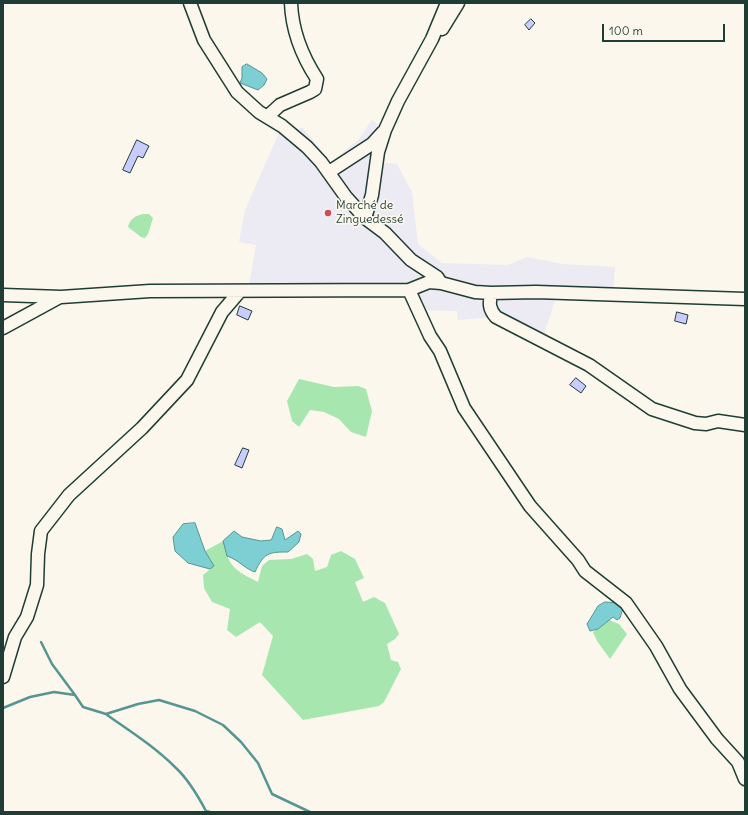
<!DOCTYPE html>
<meta charset="utf-8">
<style>
body{margin:0}
#map{position:relative;width:748px;height:815px;overflow:hidden;background:#fbf7ec;font-family:Delius,sans-serif}
canvas{display:block}
.frame{position:absolute;inset:0;border:4px solid #1f3d34;pointer-events:none}
.scale{position:absolute;left:602px;top:24px;width:123px;height:18px;box-sizing:border-box;border:2px solid #1f3d34;border-top:0;padding-left:5px;font-size:12px;line-height:14px;white-space:nowrap;color:#1f3d34;-webkit-text-stroke:3px #fbf7ec;paint-order:stroke}
</style>
<div id="map">
<canvas width="748" height="815"></canvas>
<div class="frame"></div>
<div class="scale">100 m</div>
</div>
<script>
const g = document.querySelector('canvas').getContext('2d');
g.lineJoin = 'round';
function fillPath(path, color) { g.fillStyle = color; g.fill(path, 'evenodd'); }
function strokePath(path, color, width, dash) { g.strokeStyle = color; g.lineWidth = width; g.lineCap = dash ? 'butt' : 'round'; g.setLineDash(dash || []); g.stroke(path); }
function write(font, color, halo, rows, align = 'center') {
  g.font = font + ' Delius,sans-serif'; g.lineWidth = 3.5; g.setLineDash([]); g.textBaseline = 'middle'; g.strokeStyle = halo; g.fillStyle = color; for (const [text, x, y, turn = 0] of rows) {
    g.save(); g.translate(x, y); g.rotate((+turn || 0) * Math.PI / 180); g.textAlign = isNaN(turn) ? turn : align; if (halo) g.strokeText(text, 0, 0); g.fillText(text, 0, 0); g.restore();
  }
}
const built = new Path2D(`
 M372 120 385 130 377 162 397 164 412 192 418 244 442 263 508 265 527 257 563 264 615 267 613 296 558 292 542 340 496 317 458 320 457 311 409 310V290L248 291 256 245 239 242 245 210 282 126 291 134 302 127 331 162 359 139Z`);
const green = new Path2D(`
 M143 214H149L153 218 148 234 145 238 141 237 128 227C130 218 136 216 143 214Z
 M299 379 334 387 358 386 366 389 372 411 366 437 351 432 339 419 324 412 310 410 299 427 292 421 287 401Z
 M223 541C229 567 234 570 258 582L262 566 269 560 291 559 307 554 313 559 315 571 327 567 331 555 341 551 355 559 364 578 355 582 363 602 374 597 385 603 399 634 395 639 387 644 391 660 398 662 401 669 384 702 379 706 303 720 262 675 273 636 260 622 236 637 227 630 230 609 212 602 204 588 203 575 214 566 205 551Z
 M609 620 619 624 627 634 610 659 597 641 593 632Z`);
const water = new Path2D(`
 M247 64 262 73 267 79 264 85 258 90 240 83 242 78V67Z
 M195 523 205 551 214 566 210 569 188 563 175 551 173 537 183 524Z
 M277 527 282 529 285 540 298 531 301 534 299 542 288 552C268 552 264 553 255 572 245 569 239 560 227 556L223 541 234 531 242 537 261 541 271 540Z
 M605 602 621 603 624 605 620 618 617 620 613 617 598 629 590 631 587 624 598 606Z`);
const stream = new Path2D(`
 M41 642 52 664 75 695
 M3 708 30 697 54 692 75 695 83 707 106 714 138 704 159 700 195 711 223 725 241 742 258 763 272 794 310 812
 M107 715C130 731 155 747 176 768 189 780 198 796 206 811L210 812`);
const building = new Path2D(`
 M531 19 535 23 529 30 525 25Z
 M137 140 149 146 143 158 138 156 130 173 123 170Z
 M240 306 252 311 248 320 237 315Z
 M677 312 688 315 686 324 675 321Z
 M576 378 586 386 581 393 570 385Z
 M243 448 249 450 242 468 235 465Z`);
const minor = new Path2D(`
 M190 3 204 40 237 92 259 112 282 126 307 147 321 162 346 197 365 218 385 233 411 260 437 277 441 283
 M442 29 458 3
 M268 116 280 105 310 92 315 89 317 79C302 56 292 30 291 3
 M329 172 372 144 383 132
 M365 218 372 195 378 152 385 130 398 101 432 39 447 3
 M409 290 430 336 440 351 464 408 530 506 578 560 585 571 626 603 656 646 680 689 717 739 738 762 745 779
 M491 293C489 304 489 309 496 317L589 365 652 409 695 423 706 424 718 421 745 425
 M3 295 61 297 150 291 409 290 429 282 441 283 475 292 491 293 536 292 745 299
 M3 328 58 298
 M3 677 15 637 27 617 37 585 38 554 41 531 69 495 142 428 187 380 222 312 240 291`);
const markers = [
 [328,213,4,"#d1495b"]
];
const poiNames = [
 ["Marché de",336,206],
 ["Zinguedessé",336,220]
];
fillPath(built, '#eceaf2');
fillPath(green, '#a7e7af');
fillPath(water, '#7dcfd3');
strokePath(water, '#579593', 1);
strokePath(stream, '#579593', 2.5);
fillPath(building, '#c9ccff');
strokePath(building, '#1f3d34', 1);
strokePath(minor, '#1f3d34', 15);
strokePath(minor, '#fbf7ec', 12);
for (const [x, y, r, color] of markers) { const dot = new Path2D(); dot.arc(x, y, r, 0, 2 * Math.PI); g.fillStyle = color; g.fill(dot); strokePath(dot, '#fbf7ec', 1.5); }
write('12px', '#1f3d34', '#fbf7ec', poiNames, 'left');
</script>
